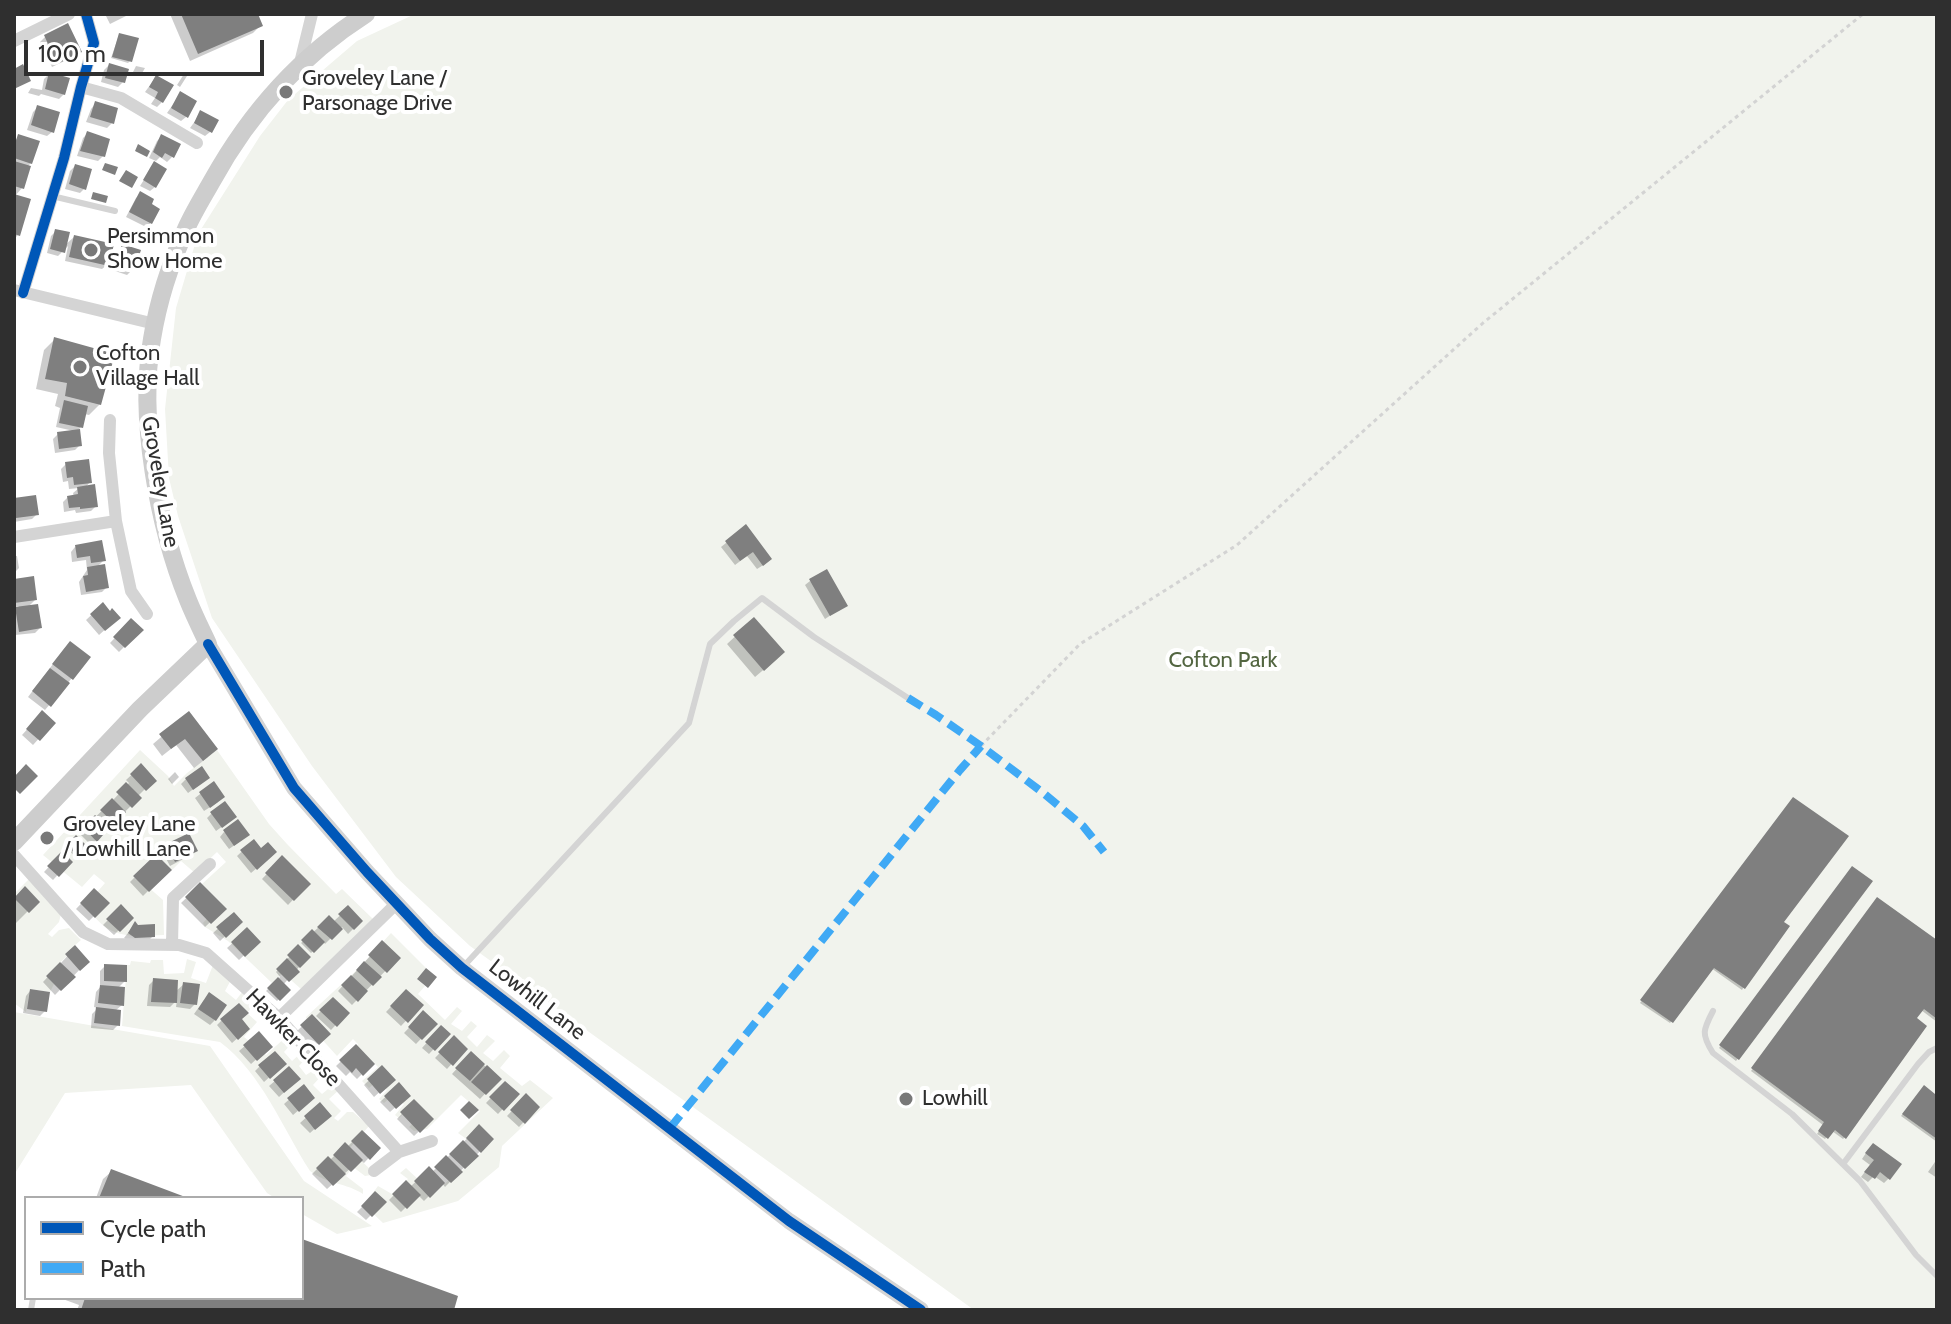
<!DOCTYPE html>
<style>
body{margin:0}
#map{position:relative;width:1951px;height:1324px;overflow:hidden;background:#fff;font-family:Cabin,sans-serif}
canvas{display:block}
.frame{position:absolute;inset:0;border:16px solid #2f2f2f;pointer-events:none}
.legend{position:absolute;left:24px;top:1196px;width:280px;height:104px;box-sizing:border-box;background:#fff;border:2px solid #acacac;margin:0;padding:10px 14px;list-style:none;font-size:24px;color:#2f2f2f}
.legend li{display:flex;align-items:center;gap:16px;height:40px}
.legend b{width:40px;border:2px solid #acacac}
.scale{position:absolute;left:24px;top:40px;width:240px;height:36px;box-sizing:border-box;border:4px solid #2f2f2f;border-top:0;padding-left:10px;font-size:24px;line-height:28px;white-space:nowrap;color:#2f2f2f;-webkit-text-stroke:6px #fff;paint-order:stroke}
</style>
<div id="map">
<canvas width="1951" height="1324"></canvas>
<div class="frame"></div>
<ul class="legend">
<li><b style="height:10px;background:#0057b8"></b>Cycle path</li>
<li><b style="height:10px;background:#3fa9f5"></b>Path</li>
</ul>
<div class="scale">100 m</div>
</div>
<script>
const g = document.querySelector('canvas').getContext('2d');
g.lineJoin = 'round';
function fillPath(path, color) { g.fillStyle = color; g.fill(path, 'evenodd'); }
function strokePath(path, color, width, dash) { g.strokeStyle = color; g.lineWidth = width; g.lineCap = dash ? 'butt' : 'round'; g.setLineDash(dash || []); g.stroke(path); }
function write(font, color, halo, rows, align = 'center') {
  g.font = font + ' Cabin,sans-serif'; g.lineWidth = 8; g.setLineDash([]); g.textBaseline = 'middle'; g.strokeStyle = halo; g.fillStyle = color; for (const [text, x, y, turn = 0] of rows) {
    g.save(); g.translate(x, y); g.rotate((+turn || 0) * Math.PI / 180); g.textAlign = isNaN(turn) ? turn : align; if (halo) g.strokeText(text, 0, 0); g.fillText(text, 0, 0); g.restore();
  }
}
const green = new Path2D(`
 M415 14H1937V1310H974L470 946 396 877 312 766 212 618 178 516 169 478 165 409 176 308 198 234 260 136 288 100 357 41Z
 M140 750 168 776 174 786 187 773 217 750 269 824 287 844 336 894 342 889 373 919 301 989 283 973 272 983 228 941 205 927 203 923 221 903 202 884 226 862 217 852 195 873 181 861 172 870 156 854 133 876 136 880 139 879 163 900 164 935C128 937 107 939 86 905L105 883 94 874 82 887 43 855Z
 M29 879 61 914 59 922 48 934 52 937 59 930 69 928 81 940 65 954 67 956 46 976 54 984 50 992 30 989 26 1012 14 1003V894Z
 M391 933 426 968 417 979 425 986 418 994 445 1020 457 1007 462 1011 451 1024 462 1031 471 1021 477 1026 467 1037 477 1047 487 1035 495 1041 483 1053 493 1061 504 1050 510 1056 500 1068 522 1086 530 1080 553 1098 502 1146 499 1167 458 1201 383 1223 364 1205 378 1186 392 1194 408 1179 400 1173 406 1168 434 1194 453 1176 455 1177 483 1151 458 1133 480 1111 461 1095 427 1129 414 1131 409 1127 414 1122 404 1113 399 1118 395 1115 404 1104 391 1097 384 1103 379 1099 387 1090 376 1082 369 1088 362 1081 378 1067 357 1046 358 1044 353 1039 337 1056 308 1024 306 1017 359 968Z
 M187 959 196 962 191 978 206 983 213 965 232 978 225 991 236 1000 243 991 255 1003 247 1013 257 1022 244 1037 266 1055 287 1036 292 1043 284 1052 292 1061 302 1052 307 1057 299 1066 306 1075 317 1068 323 1074 313 1085 322 1094 333 1085 339 1090 329 1099 341 1111 334 1118 338 1121 347 1112H353L369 1126 349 1149 372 1171 371 1175 365 1176 353 1167 346 1176 363 1189V1194C347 1183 326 1184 310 1171 283 1129 261 1072 220 1042L122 1026 127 965H130L131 961 150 963 151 960H163L164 974 184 973Z
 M14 1012 210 1046 304 1181 372 1226 337 1234 302 1214V1198H275L267 1193 191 1085 65 1093 14 1175Z`);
const shadow = new Path2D(`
 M105 14H130L110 24Z
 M170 14H256L261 25 253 33 190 61Z
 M67 26 79 51 75 56 52 67 40 42 45 37Z
 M119 35 130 61 128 63 111 58Z
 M109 65 123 82 118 87 101 82 104 70Z
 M136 66 145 68 141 75 133 72Z
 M49 74 64 94 59 99 41 94 39 96 28 93 31 88 42 90 44 79Z
 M184 74 187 76 180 87 177 85Z
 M156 77 162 102 157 107 151 104 155 98 145 92Z
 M181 93 186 117 181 121 167 113Z
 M95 104 112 123 107 128 86 122 91 109Z
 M38 107 52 132 47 136 27 130 33 112Z
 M201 113 210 132 205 136 190 128Z
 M88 133 103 156 98 161 77 156 83 138Z
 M162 136 172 157 167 162 160 157 156 161 149 158 157 141Z
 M19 137 31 163 27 167 22 188 15 196 18 235 14 239V141Z
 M154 164 155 187 150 191 140 186Z
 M75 166 84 189 80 193 65 189 70 171Z
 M141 194 151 223 146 227 126 217 136 198Z
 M56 231 64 246 74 237 107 265 102 269 65 261 68 246 58 256 47 253 51 236Z
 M122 246 132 270 127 275 112 270 118 251Z
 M55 339 100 404 89 415 84 414 81 427 78 430 80 445 75 450 55 453 53 439 58 434 74 431 56 427 60 408 55 406 58 394 36 389 44 350Z
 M66 464 90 482 85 488 96 506 91 511 76 513 75 510 64 512 63 502 68 497H74L73 493 79 488 69 489 68 481 63 482 61 469Z
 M34 498 37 514 32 519 14 522V500Z
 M746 527 765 564 757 569 747 556 735 565 721 547Z
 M75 547 104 560 96 568 106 588 102 592 81 595 79 582 87 570 86 560 72 562 71 552Z
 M14 556H17L19 568 14 573Z
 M14 581 35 600 28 607 40 628 35 633 15 635 14 611 19 606 14 607Z
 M810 581 846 605 825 619 805 585Z
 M102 605 118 618 99 635 86 620Z
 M754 619 775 660 755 677 727 644Z
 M131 621 141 630 119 652 110 643Z
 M65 648 72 678 45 710 28 697Z
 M42 713 53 723 33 745 22 735Z
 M188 714 208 757 194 768 176 745 162 756 153 744Z
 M141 766 154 780 138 796 139 798 91 845 79 833 114 799 129 783 126 780Z
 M175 772 179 777 172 784 168 779Z
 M186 779 203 782 188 793 181 784Z
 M213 784 218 802 204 811 195 798Z
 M1793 799 1781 922 1742 990 1711 968 1670 1023 1640 1003Z
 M212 813 230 821 216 831 207 818Z
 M224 832 242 840 229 849 220 837Z
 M76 838 87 849 78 859 66 848Z
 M253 841 270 857 251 873 237 856Z
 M167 846 196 850 191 855 170 866 162 851Z
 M62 853 70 862 53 880 44 872Z
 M156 856 169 870 143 896 130 882Z
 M282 858 308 884 288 905 262 879Z
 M1852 869 1870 881 1736 1061 1719 1048Z
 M200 885 224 909 205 927 181 903Z
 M25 889 37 902 14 925V899Z
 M94 890 107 903 89 921 76 909Z
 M1877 899 1937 942V1022L1921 1010 1914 1019 1924 1027 1844 1138 1843 1139 1832 1131 1825 1139 1817 1134 1823 1125 1751 1071Z
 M121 907 131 918 114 935 103 925Z
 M348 908 361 921 348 934 342 927 325 944 323 941 311 953 301 943 329 918 333 922Z
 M234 914 240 922 220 941 213 933Z
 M131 929 153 936 148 941 130 942 124 938Z
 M247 930 258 942 239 960 227 948Z
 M382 943 398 958 352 1005 338 991Z
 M298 947 308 957 283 985 288 990 277 1001 266 991 280 977 276 972Z
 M75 948 87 962 55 995 43 982Z
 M105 966 125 981 117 989 122 1005 115 1011 118 1025 113 1030 91 1028 92 1014 98 1008 94 1007 96 992 102 985H100V971Z
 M154 980 175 992 184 984 195 1004 190 1009 176 1007 177 1000 170 1007 147 1006 149 985Z
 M30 991 45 1011 40 1016 23 1013 26 996Z
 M406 991 421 1005 401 1026 386 1012Z
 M333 999 347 1013 331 1030 316 1016Z
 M204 1000 215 1020 210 1025 194 1014Z
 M423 1013 435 1024 416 1044 404 1033Z
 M312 1017 328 1034 313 1048 297 1031Z
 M222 1020H239L248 1029 232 1043 217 1025Z
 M441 1027 448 1034 429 1054 422 1048Z
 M259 1034 270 1047 251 1064 239 1051Z
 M454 1038 465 1049 447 1069 435 1058Z
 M356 1047 372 1064 357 1079 350 1072 346 1076 336 1066Z
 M471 1053 499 1079 480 1099 452 1074Z
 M284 1064 264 1082 255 1071 260 1066Z
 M382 1068 393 1080 374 1097 364 1085Z
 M289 1069 293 1084 279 1097 269 1086Z
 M505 1083 517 1094 498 1114 486 1103Z
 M398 1085 408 1096 390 1112 380 1102Z
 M303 1087 313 1098 293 1115 284 1104Z
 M1924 1088 1935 1097 1937 1094V1142L1901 1116Z
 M526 1096 538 1107 519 1127 507 1116Z
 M414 1101 432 1119 414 1136 397 1119Z
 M320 1105 329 1116 310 1133 300 1123Z
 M479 1127 492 1139 445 1187 442 1183 424 1201 418 1195 401 1212 389 1200 406 1183 410 1187 429 1169 432 1172Z
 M362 1132 378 1148 364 1163 360 1160 327 1189 312 1174 328 1158 330 1160 345 1145 347 1147Z
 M1868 1150 1889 1178 1884 1183 1874 1176 1868 1182 1861 1177 1870 1165 1862 1159Z
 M1937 1159V1178L1928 1172Z
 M111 1172 183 1198H96L103 1179Z
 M375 1194 384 1202 366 1220 357 1212Z
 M302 1241 452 1310H77L79 1305 60 1298H302Z`);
const building = new Path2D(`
 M181 14H258L263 26 198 54Z
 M68 23 82 52 57 64 44 35Z
 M119 33 139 38 132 62 112 57Z
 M109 63 129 69 125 83 105 78Z
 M23 64 31 81 14 89V69Z
 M49 72 70 78 65 95 45 89Z
 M156 75 174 85 163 103 155 98 158 92 149 87Z
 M180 91 197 101 188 118 171 108Z
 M95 101 118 108 114 124 90 117Z
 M37 105 60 112 54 133 31 125Z
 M200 110 219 120 212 133 194 123Z
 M87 131 110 139 105 157 80 151Z
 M18 134 40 141 32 164 14 158V147Z
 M161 134 181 144 174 158 165 153 162 158 153 152Z
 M138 144 150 151 147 157 135 151Z
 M14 161 31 166 24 189 14 186Z
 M154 161 167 169 156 188 143 180Z
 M105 163 118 167 115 175 102 170Z
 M75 164 92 169 86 190 69 184Z
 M126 170 138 177 132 188 119 181Z
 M140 191 154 199 152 204 160 209 152 224 129 212Z
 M93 192 108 196 106 203 91 199Z
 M14 194 31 199 20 236 14 234Z
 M55 229 70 232 65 253 50 249Z
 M74 235 114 244 109 266 69 257Z
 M122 244 141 250 134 271 115 266Z
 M54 337 115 354 101 405 65 396 67 383 45 379Z
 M64 400 88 406 83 428 59 423Z
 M80 429 82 446 59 449 57 432Z
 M89 459 92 483 74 485 73 477 67 478 65 462Z
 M95 484 98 507 80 509V507L69 508 67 496 78 494 77 487Z
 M36 495 39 515 16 518 14 498Z
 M746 524 772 559 763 566 753 552 740 561 725 541Z
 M102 540 106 561 91 563 90 556 77 558 75 545Z
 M105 564 109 588 86 592 83 576 88 575 87 567Z
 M827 569 848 606 830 616 809 579Z
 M34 576 37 600 14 603V579Z
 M103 602 110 611 112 608 121 618 105 631 90 614Z
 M38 604 42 628 19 632 15 607Z
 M754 617 785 652 764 671 733 635Z
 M131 618 144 630 125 648 113 637Z
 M70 641 91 657 73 680 52 664Z
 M50 668 70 683 51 707 32 691Z
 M42 710 56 723 40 741 26 729Z
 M189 711 218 749 203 761 185 739 171 749 159 734Z
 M141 763 157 781 146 791 130 774Z
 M26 764 38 776 20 794 14 788V777Z
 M202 766 210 778 193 790 185 778Z
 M214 781 225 797 210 808 199 792Z
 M126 782 142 798 132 808 116 792Z
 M1793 797 1849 836 1784 922 1790 926 1745 989 1714 968 1673 1023 1640 1000Z
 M112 798 126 812 115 824 100 810Z
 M225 801 237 817 222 828 210 812Z
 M95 815 109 828 97 842 83 827Z
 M238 819 250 835 234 846 223 830Z
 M189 833 198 851 175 862 166 844Z
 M76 835 90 849 81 859 66 845Z
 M254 839 261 848 268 842 277 852 257 870 240 850Z
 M62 851 73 862 59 877 47 866Z
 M156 854 172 870 149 892 133 876Z
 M282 855 311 884 294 901 265 873Z
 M1852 866 1873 881 1739 1060 1719 1045Z
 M200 882 227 909 211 924 185 897Z
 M25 886 40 902 29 913 14 898Z
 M94 888 110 903 95 918 80 903Z
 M1877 897 1937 940V1019L1924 1009 1917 1018 1927 1026 1846 1139 1835 1130 1828 1139 1818 1131 1824 1122 1751 1068Z
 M121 904 134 918 120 932 106 919Z
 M348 905 363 921 354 930 338 914Z
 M234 912 243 922 226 938 216 927Z
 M329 915 343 929 332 940 317 927Z
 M135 921 138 925 155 924V937L135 938 128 933Z
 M247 927 261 942 245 957 231 942Z
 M312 929 325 942 314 953 301 940Z
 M382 940 401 958 387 973 368 955Z
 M298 944 311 957 300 968 287 955Z
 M75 945 90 962 80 971 65 954Z
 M287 958 300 972 289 982 276 969Z
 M364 961 382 977 373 986 356 970Z
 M60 962 76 977 61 991 46 976Z
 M104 964 127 965V982L104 981Z
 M426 968 437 977 428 988 417 979Z
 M351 975 368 991 358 1002 341 985Z
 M278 977 291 990 280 1001 267 988Z
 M153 978 178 980 177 1003 151 1002Z
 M183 982 200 984 197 1005 180 1003Z
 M100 985 125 987 124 1006 98 1003Z
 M30 989 50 992 47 1012 27 1009Z
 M406 989 424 1005 408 1023 390 1006Z
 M209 992 227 1005 216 1021 198 1009Z
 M333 997 350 1013 337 1027 319 1010Z
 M239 1003 249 1013 242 1019 250 1029 238 1040 220 1019Z
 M96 1007 121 1010 120 1026 94 1023Z
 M423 1010 438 1024 422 1040 408 1027Z
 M312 1014 331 1034 319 1045 300 1025Z
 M441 1025 451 1034 435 1051 425 1042Z
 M259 1031 273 1047 257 1061 243 1045Z
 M454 1035 468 1049 453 1066 438 1052Z
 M356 1044 375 1064 363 1076 356 1068 352 1073 339 1060Z
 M275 1051 287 1064 270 1079 258 1065Z
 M471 1051 485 1064 470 1081 455 1068Z
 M382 1065 396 1080 380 1094 367 1079Z
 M487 1065 502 1079 486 1095 471 1082Z
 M289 1066 301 1079 284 1093 273 1080Z
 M505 1081 520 1094 504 1111 489 1097Z
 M399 1082 411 1096 396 1109 384 1096Z
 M304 1084 315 1098 299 1112 287 1098Z
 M1924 1085 1935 1094 1937 1092V1139L1902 1114Z
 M526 1093 540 1107 525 1124 510 1110Z
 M414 1099 434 1119 420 1133 400 1112Z
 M469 1101 479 1110 469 1119 460 1110Z
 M320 1102 332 1116 315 1130 304 1116Z
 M479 1124 494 1139 481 1153 466 1138Z
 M362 1130 381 1148 370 1160 351 1141Z
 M463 1140 479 1156 465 1169 449 1154Z
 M345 1142 363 1160 351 1172 333 1155Z
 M1873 1143 1902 1164 1890 1180 1880 1172 1875 1179 1864 1172 1874 1160 1865 1153Z
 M446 1155 463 1172 451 1183 434 1167Z
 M328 1156 346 1174 333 1186 316 1168Z
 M429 1166 445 1183 430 1198 414 1181Z
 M111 1169 188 1198H99Z
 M406 1180 421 1195 407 1209 392 1194Z
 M375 1191 387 1202 372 1217 361 1206Z
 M302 1239 458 1296 454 1310H81L85 1298H302Z`);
const path = new Path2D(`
 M981 746 1080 644 1237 545 1483 323 1863 14`);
const service = new Path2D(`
 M52 196 115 211
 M462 968 689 723 710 644 734 621 762 598 814 637 908 698
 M1713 1011C1703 1030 1701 1034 1713 1053L1792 1114 1860 1181 1916 1255 1937 1276
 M1843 1164 1918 1064 1929 1052 1937 1048
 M31 1310 33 1298`);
const minor = new Path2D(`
 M14 41 69 14
 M300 63 312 14
 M81 87 121 98 197 143
 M14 290 155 324
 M23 293 64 158 81 87 94 43 86 14
 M110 420 109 453 116 521 131 591 147 614
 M14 537 116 521
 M14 855 83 932 108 944 179 945 206 953 279 1018 399 1152
 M172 945 173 898 210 864
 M279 1018 397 903
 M374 1171 399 1152 432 1141`);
const tertiary = new Path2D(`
 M208 644 294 788 367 872 430 939 462 968 789 1221 921 1310`);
const secondary = new Path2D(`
 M14 842 140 709 208 644C201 629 194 615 188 600 158 526 138 417 152 339 158 302 170 264 186 229 193 213 203 197 212 181 249 114 300 56 366 14`);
const quiet = new Path2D(`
 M908 698 936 715 981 746 1042 792 1083 826 1104 852
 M670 1128 960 770 981 746`);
const cycleway = new Path2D(`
 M23 293 64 158 81 87 94 43 86 14
 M208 644 294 788 367 872 430 939 462 968 789 1221 921 1310`);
const markers = [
 [286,92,8,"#787878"],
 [91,250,8,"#787878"],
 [80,367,8,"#787878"],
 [47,838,8,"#787878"],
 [906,1099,8,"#787878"]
];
const poiNames = [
 ["Groveley Lane /",302,79],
 ["Parsonage Drive",302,104],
 ["Persimmon",107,237],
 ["Show Home",107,262],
 ["Cofton",96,354],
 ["Village Hall",96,379],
 ["Groveley Lane",63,825],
 ["/ Lowhill Lane",63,850],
 ["Lowhill",922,1099]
];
const streetNames = [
 ["Groveley Lane",160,482,80],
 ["Lowhill Lane",537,1000,38],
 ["Hawker Close",293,1038,46]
];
const parkNames = [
 ["Cofton Park",1223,661]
];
fillPath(green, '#f1f3ed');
fillPath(shadow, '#0003');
fillPath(building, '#7f7f7f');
strokePath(path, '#d3d3d3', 3, [4, 4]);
strokePath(service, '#d4d4d4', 6);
strokePath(minor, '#d4d4d4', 12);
strokePath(tertiary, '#d4d4d4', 16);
strokePath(secondary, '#cdcdcd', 18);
strokePath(quiet, '#3fa9f5', 8, [16, 8]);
strokePath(cycleway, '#0057b8', 10);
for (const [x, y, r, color] of markers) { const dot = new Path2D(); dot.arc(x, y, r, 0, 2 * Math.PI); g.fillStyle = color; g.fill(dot); strokePath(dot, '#fff', 3); }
write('22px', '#2f2f2f', '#fff', poiNames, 'left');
write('22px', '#2f2f2f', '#fff', streetNames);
write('22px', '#536641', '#fff', parkNames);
</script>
